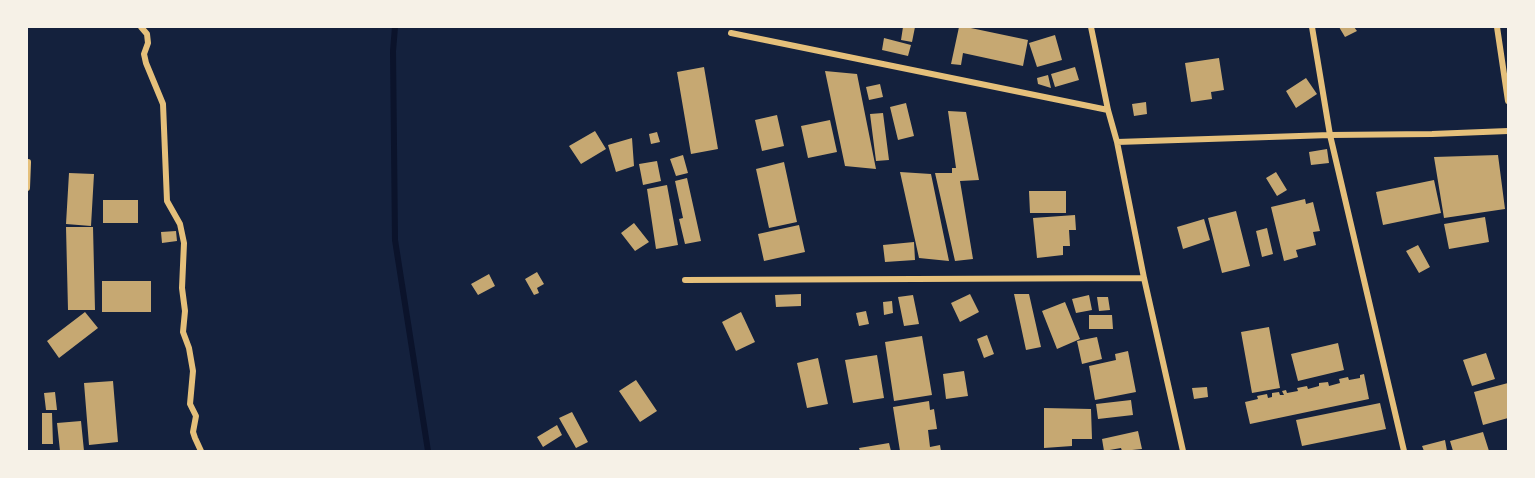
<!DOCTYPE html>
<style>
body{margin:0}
#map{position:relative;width:1535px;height:478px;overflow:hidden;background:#14213d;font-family:"Nunito Sans",sans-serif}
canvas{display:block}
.frame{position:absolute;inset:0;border:28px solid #f6f1e7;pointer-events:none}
</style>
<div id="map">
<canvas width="1535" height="478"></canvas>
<div class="frame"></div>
</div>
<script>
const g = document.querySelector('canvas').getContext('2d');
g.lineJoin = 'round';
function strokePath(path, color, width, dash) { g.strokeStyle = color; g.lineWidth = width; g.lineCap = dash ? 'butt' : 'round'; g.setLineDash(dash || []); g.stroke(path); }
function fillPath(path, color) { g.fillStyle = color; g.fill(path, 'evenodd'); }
const stream = new Path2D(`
 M395 27 393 51 395 240 428 451`);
const building = new Path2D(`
 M903 27H915L912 42 901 40Z
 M959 27H966L1028 40 1023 66 963 53 961 65 951 64Z
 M1339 27H1354L1357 31 1345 37Z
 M1055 35 1062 60 1037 67 1029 43Z
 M884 38 911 45 908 56 882 50Z
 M1219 58 1224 90 1211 92 1212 99 1191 102 1185 63Z
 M704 67 718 149 691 154 677 72Z
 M1075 67 1079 80 1055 87 1051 74Z
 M825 71 857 74 876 169 845 166Z
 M1048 75 1051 88 1038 84 1037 78Z
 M1306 78 1317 94 1296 108 1286 91Z
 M880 84 883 97 869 100 866 87Z
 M1146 102 1147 114 1134 116 1132 104Z
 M906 103 914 136 898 140 890 107Z
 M948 111 966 112 979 180 960 181 973 259 955 261 935 173H952V168H956Z
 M883 113 889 160 876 161 870 114Z
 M777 115 784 146 762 151 755 120Z
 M830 120 837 152 808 158 801 126Z
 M595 131 606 149 581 164 569 146Z
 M657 132 660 142 651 144 649 134Z
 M632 138 634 166 616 172 608 145Z
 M1327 149 1329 163 1311 165 1309 152Z
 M683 155 688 173 676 176 670 159Z
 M1498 155 1505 209 1444 218 1434 157Z
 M657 161 661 181 643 185 639 164Z
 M784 162 797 222 769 228 756 169Z
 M900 172 931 174 949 261 919 258Z
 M1276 172 1287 190 1277 196 1266 178Z
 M69 173 94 174 91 226 66 224Z
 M687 178 701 241 685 244 679 219 683 218 675 181Z
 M1434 180 1441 213 1383 225 1376 192Z
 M667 185 678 245 656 249 647 189Z
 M1029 191H1066V213H1030Z
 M1305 199 1306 204 1313 202 1320 231 1313 232 1316 245 1296 250 1298 257 1284 261 1271 207Z
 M103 200H138V223H103Z
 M1236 211 1250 266 1222 273 1208 218Z
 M1075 215 1076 230H1069L1070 246H1063V255L1037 258 1033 218Z
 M1485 217 1489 242 1449 249 1444 224Z
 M1204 219 1210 240 1183 249 1177 227Z
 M634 223 649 242 635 251 621 233Z
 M799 225 805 252 764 261 758 234Z
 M66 227H93L95 310H68Z
 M1267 228 1273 254 1262 257 1256 231Z
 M176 231 177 241 162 243 161 232Z
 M914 242 915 260 885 262 883 245Z
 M1418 245 1430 267 1419 273 1406 251Z
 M537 272 544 284 537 288 539 293 534 295 525 279Z
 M489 274 495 286 478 295 471 284Z
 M102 281H151V312H102Z
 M801 294V306L776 307 775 295Z
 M970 294 979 312 960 322 951 303Z
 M1014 294H1029L1041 347 1026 350Z
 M913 295 919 324 904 326 898 297Z
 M1089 295 1092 310 1076 313 1072 299Z
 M1097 297H1108L1110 310 1099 311Z
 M892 301 893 313 884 315 883 302Z
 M1065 302 1080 339 1057 349 1042 311Z
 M866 311 869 324 859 326 856 313Z
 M85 312 98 328 59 358 47 341Z
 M741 312 755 342 736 351 722 322Z
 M1089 315H1112L1113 329H1089Z
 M1269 327 1280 388 1252 393 1241 332Z
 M987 335 994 354 984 358 977 339Z
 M922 336 932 395 894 401 885 342Z
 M1097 337 1102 359 1082 364 1077 341Z
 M1338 343 1344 370 1298 381 1291 354Z
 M1128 351 1136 392 1095 400 1089 366 1116 360 1115 354Z
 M1486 353 1495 379 1472 386 1463 360Z
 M877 355 884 398 853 403 845 360Z
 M818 358 828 404 807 408 797 363Z
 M964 371 968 396 946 399 943 374Z
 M1364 374 1369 399 1250 424 1245 402 1258 399 1257 396 1267 394 1268 398 1272 397V393L1279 392 1280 395H1284L1282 391 1286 390 1287 393 1298 391 1297 388 1307 386 1308 389 1319 386V383L1328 382 1329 386 1340 383 1339 379 1348 377 1349 380 1360 378V375Z
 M636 380 657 411 640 422 619 391Z
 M113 381 118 442 89 445 84 383Z
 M1508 383V418L1483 425 1474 392Z
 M1207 387 1208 397 1194 399 1192 388Z
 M55 392 57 410H46L44 393Z
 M1131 400 1133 415 1098 419 1096 404Z
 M929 401 930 410 934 409 937 429 928 430 930 447 940 445 941 451H900L893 407Z
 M1380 403 1386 429 1302 446 1296 420Z
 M1044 408 1091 409 1092 439H1072V446L1044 448Z
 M572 412 588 442 576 448 559 418Z
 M42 413H52L53 444H42Z
 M81 421 84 451H60L57 423Z
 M557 425 562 435 543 447 537 437Z
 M1138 431 1142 449 1122 451 1121 448 1104 451 1102 439Z
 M1483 432 1489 451H1453L1450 441Z
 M1445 440 1447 451H1424L1422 446Z
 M889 443 891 451H860L859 448Z`);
const minor = new Path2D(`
 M141 27 147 34 148 43 144 54 146 63 163 104 167 201 180 224 184 243 182 288 185 311 183 332 189 348 193 371 190 404 196 416 193 432 195 438 201 451
 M1091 27 1108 110 1117 142 1144 278 1183 451
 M1312 27 1330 135 1404 451
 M1497 27 1508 101
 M731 33 1108 110
 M1117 142 1330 135 1432 134 1508 131
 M27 188 28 162
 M685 280 1144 278`);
strokePath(stream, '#0b132b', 6);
fillPath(building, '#c6a872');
strokePath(minor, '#e5c07b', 6);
</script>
